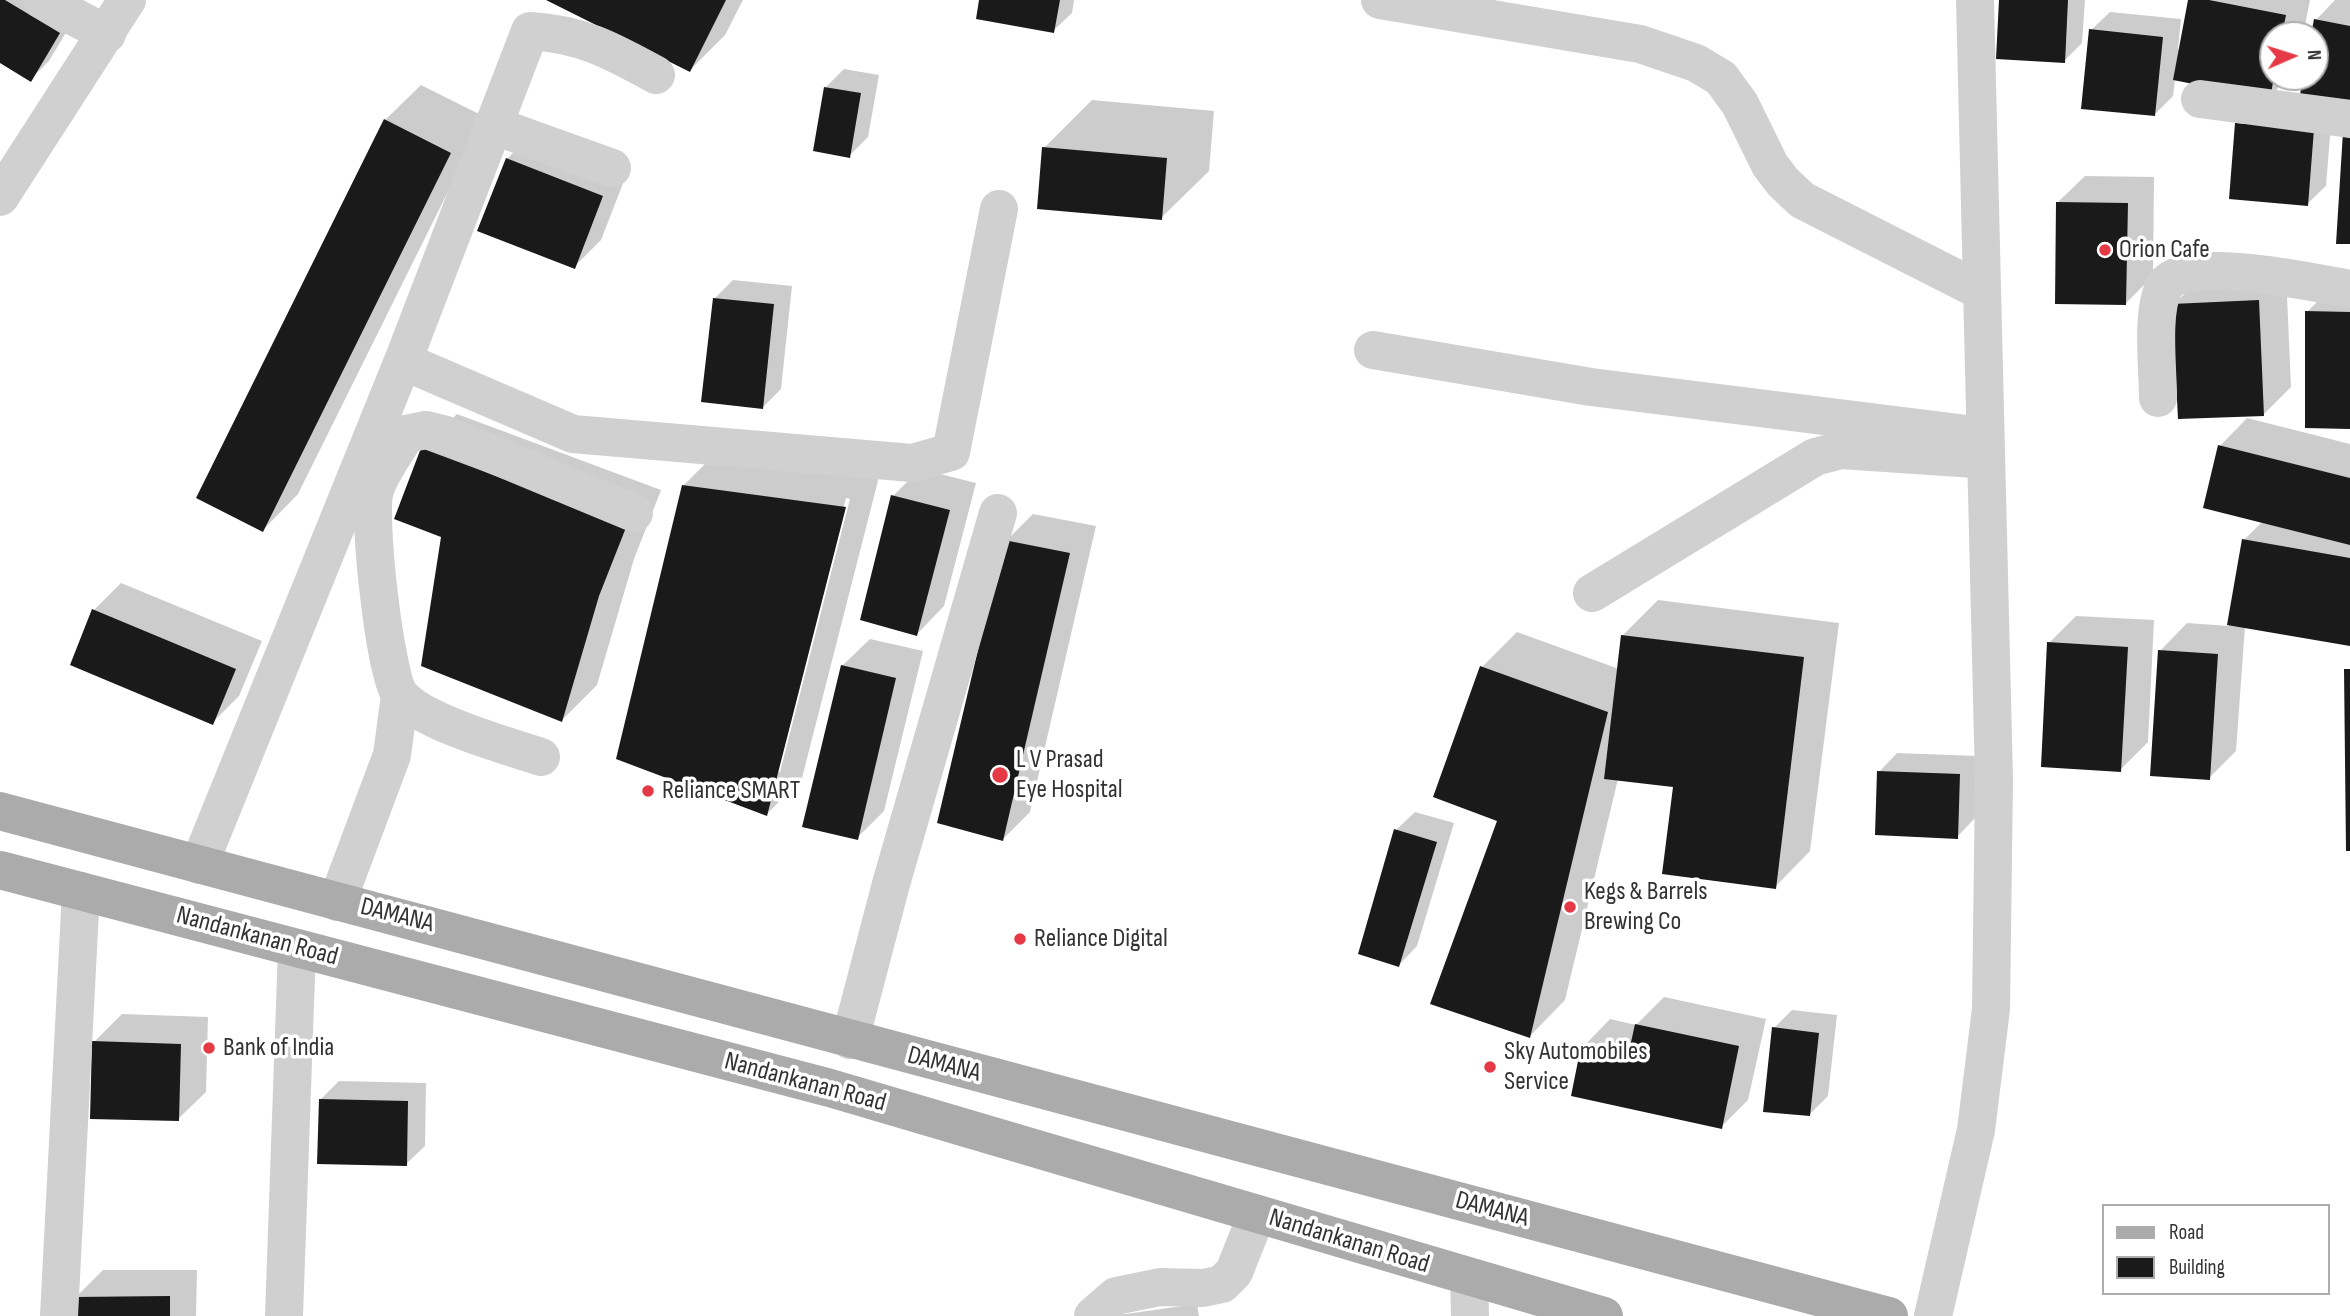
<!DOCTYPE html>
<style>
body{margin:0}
#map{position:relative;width:2350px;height:1316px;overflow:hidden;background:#fff;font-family:"Sofia Sans Condensed",sans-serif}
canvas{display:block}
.legend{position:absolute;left:2102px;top:1204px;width:228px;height:91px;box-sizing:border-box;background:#fff;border:2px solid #adadad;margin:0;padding:9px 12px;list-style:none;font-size:21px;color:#333}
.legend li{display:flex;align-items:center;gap:14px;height:35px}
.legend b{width:35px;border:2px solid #adadad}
.north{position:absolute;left:2259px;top:21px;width:70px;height:70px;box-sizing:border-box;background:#fff;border:2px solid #adadad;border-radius:50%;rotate:87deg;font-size:19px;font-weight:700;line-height:28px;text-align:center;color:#333}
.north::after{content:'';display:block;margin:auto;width:24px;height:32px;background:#e63946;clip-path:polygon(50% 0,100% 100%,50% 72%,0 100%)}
</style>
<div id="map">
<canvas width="2350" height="1316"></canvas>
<ul class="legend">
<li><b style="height:9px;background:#ababab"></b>Road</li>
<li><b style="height:19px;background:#1a1a1a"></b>Building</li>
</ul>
<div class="north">N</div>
</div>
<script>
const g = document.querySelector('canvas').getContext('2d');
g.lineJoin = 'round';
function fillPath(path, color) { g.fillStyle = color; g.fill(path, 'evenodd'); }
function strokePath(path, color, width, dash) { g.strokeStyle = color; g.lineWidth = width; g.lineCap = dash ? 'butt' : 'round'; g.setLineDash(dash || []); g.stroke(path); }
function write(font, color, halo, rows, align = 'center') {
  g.font = font + ' "Sofia Sans Condensed",sans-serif'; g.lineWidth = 7; g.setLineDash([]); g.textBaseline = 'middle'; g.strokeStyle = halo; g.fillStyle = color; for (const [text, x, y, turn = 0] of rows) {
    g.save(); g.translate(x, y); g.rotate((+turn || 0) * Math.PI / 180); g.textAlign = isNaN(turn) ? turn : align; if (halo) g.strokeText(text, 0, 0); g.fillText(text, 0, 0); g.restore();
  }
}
const shadow = new Path2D(`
 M0 0H54L77 14 49 61 31 79 0 61Z
 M550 0H743L725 35 690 70Z
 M981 0H1074L1072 13 1053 31Z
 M2001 0H2085L2082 43 2064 61Z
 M2190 0H2310L2303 35H2273V77H2289L2269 97 2175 79 2173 96 2155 114 2091 30 2110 12 2181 19 2178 49 2180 50Z
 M2335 0H2350V103L2305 77H2315L2313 35 2316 20Z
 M844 69 879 75 868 137 849 156 826 87Z
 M421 85 485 117 298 494 263 530 385 120Z
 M1092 100 1214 111 1209 171 1161 218 1044 148Z
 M2256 105 2332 111 2326 186 2307 204Z
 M535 131 629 168 601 240 574 267 507 159Z
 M2085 176 2154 177 2153 276 2126 303 2057 203Z
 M2286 273 2291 387 2264 414 2174 304 2202 277Z
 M733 280 792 286 781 389 763 407 715 298Z
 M2334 285H2350V427L2307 312Z
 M457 414 661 490 634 559 597 685 562 720 443 535 422 449Z
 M2247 418 2350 444V645L2245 626 2236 751 2209 778 2160 651 2187 623 2229 626 2244 540 2263 521 2220 446Z
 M719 450 880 473 802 778 767 814 683 486ZM846 498 850 499 780 772H776Z
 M920 469 976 483 944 606 917 634 893 496Z
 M1033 514 1096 526 1030 812 1003 839 1006 541Z
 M121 583 262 641 239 696 212 723 94 610Z
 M1658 600 1839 623 1810 851 1775 887 1675 786 1618 779 1565 1000 1530 1036 1499 820 1482 667 1517 632 1619 669 1623 635Z
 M2076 616 2154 620 2148 742 2120 770 2049 643Z
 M870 639 923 651 884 811 857 838 842 666Z
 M1897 753 1978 756 1975 818 1957 837 1879 772Z
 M1415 812 1454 823 1417 946 1399 965 1396 830Z
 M1664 997 1766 1019 1748 1100 1721 1127 1583 1047 1610 1019 1636 1025Z
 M1792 1010 1837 1015 1828 1096 1809 1115 1774 1028Z
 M122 1014 208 1017 206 1092 178 1119 94 1042Z
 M339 1081 426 1083 425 1146 406 1164 321 1099Z
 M103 1270H197L196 1316H76V1297Z
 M1197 1304 1199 1316H1110H1111Z`);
const building = new Path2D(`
 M0 0H5L60 33 31 82 0 63Z
 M546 0H726L690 72Z
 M979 0H1060L1054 33 976 19Z
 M1999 0H2068L2065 63 1996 59Z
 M2188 0H2209L2286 15 2282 35H2273L2274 77 2270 99 2173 80Z
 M2314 19 2350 26V104L2300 95 2303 77H2315V35H2311Z
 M2089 29 2163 37 2155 116 2081 109Z
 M824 87 861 93 850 158 813 151Z
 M384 119 451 153 263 532 196 498Z
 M2235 123 2314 129 2308 206 2229 199Z
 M2343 132 2350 133V244H2336Z
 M1042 147 1167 158 1162 220 1037 209Z
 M506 158 603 196 575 269 477 231Z
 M2056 202 2128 203 2126 305 2055 304Z
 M713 298 774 304 763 409 701 402Z
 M2259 300 2264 416 2178 419 2172 304Z
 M2305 311 2350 312V429L2305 428Z
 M2218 445 2350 478V545L2203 508Z
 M421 448 627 525 599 596 562 722 421 666 441 537 394 519Z
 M682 485 846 507 767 816 616 759Z
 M891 495 950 510 917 636 860 620Z
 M2242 539 2350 558V646L2227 625Z
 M1004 540 1070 553 1003 841 937 823Z
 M92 609 236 669 213 725 70 665Z
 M1621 635 1804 657 1776 889 1662 874 1673 787 1604 779Z
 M2047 642 2128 647 2121 772 2041 767Z
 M2158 650 2218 654 2210 780 2150 776Z
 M841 665 896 678 858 840 802 827Z
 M1480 666 1608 712 1530 1038 1430 1004 1497 821 1433 797Z
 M2344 669H2350V851H2346Z
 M1877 771 1960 774 1958 839 1875 835Z
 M1394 829 1437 842 1399 967 1358 954Z
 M1635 1024 1739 1046 1722 1129 1571 1096 1581 1046 1628 1056Z
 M1772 1027 1819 1033 1810 1116 1763 1112Z
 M92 1041 181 1044 179 1121 90 1119Z
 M319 1099 408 1101 407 1166 317 1164Z
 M170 1296V1316H74V1297Z`);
const minor = new Path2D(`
 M42 0 107 34
 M1380 0 1640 44 1696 63 1721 78 1740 104 1770 165 1783 182 1802 200 1981 291
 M2200 99 2350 119
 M492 125 612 168
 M0 197 127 0
 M1373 350 1591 387 1983 436
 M403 361 530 31C582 34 612 51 656 75
 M2158 398C2158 368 2151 313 2164 287 2182 253 2316 283 2350 289
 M1592 593 1815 457 1841 450 1975 459
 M541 757C507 746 421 722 400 695 385 675 367 515 375 490 381 471 397 451 406 434L426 430 446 435 634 513
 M199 865 403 361 573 434 912 463 951 452 999 209
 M337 902 392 755 400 695
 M850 1040 891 884 998 513
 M1469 1277 1470 1316
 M59 1316 81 891
 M284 1316 297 948
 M1093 1316 1116 1296 1160 1287 1203 1288 1222 1284 1234 1272 1257 1214
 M1933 1316 1976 1130 1991 1009 1994 780 1975 0`);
const major = new Path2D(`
 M0 811 1889 1316
 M0 870 830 1088 1604 1316`);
const markers = [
 [2105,250,7,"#e63946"],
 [1000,775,9,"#e63946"],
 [648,791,7,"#e63946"],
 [1570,907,7,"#e63946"],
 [1020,939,7,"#e63946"],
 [209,1048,7,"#e63946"],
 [1490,1067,7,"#e63946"]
];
const poiNames = [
 ["Orion Cafe",2119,250],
 ["L V Prasad",1016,760],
 ["Eye Hospital",1016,790],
 ["Reliance SMART",662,791],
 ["Kegs & Barrels",1584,892],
 ["Brewing Co",1584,922],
 ["Reliance Digital",1034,939],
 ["Bank of India",223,1048],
 ["Sky Automobiles",1504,1052],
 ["Service",1504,1082]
];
const streetNames = [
 ["DAMANA",397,916,14],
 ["Nandankanan Road",257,937,15],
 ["DAMANA",944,1065,15],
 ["Nandankanan Road",805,1083,15],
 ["DAMANA",1492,1210,15],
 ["Nandankanan Road",1349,1242,17]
];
fillPath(shadow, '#0003');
fillPath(building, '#1a1a1a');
strokePath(minor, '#d0d0d0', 38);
strokePath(major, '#ababab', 38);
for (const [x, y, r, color] of markers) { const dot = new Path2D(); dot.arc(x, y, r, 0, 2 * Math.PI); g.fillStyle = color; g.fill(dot); strokePath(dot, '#fff', 2.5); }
write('26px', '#333', '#fff', poiNames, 'left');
write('26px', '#333', '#fff', streetNames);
</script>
